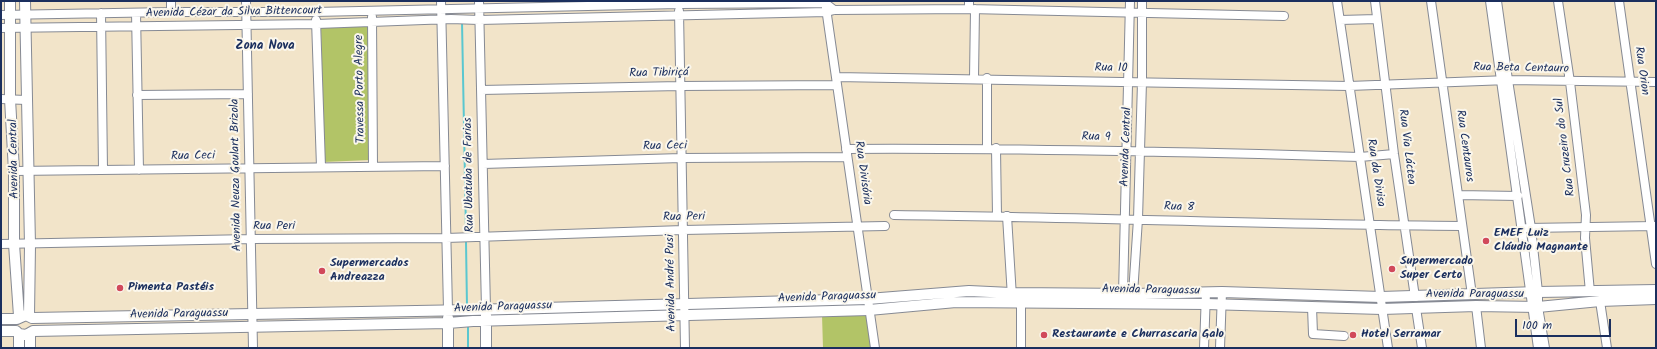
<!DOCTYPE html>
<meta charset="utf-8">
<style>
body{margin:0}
#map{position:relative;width:1657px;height:349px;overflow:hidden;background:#f2e4c9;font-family:Kalam,sans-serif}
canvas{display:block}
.frame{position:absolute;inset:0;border:2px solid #1b2f5e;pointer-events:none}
.scale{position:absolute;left:1515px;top:319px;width:96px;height:18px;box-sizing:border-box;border:2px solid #1b2f5e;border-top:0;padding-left:5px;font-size:12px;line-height:14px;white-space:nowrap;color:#1b2f5e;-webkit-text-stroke:3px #fbf7ec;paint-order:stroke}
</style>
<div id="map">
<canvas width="1657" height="349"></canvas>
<div class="frame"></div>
<div class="scale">100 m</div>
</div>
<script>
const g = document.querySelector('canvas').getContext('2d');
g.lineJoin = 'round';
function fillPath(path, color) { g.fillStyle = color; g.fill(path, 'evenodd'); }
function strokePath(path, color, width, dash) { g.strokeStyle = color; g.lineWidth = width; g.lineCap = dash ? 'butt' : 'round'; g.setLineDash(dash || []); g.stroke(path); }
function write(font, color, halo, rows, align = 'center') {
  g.font = font + ' Kalam,sans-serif'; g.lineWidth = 4; g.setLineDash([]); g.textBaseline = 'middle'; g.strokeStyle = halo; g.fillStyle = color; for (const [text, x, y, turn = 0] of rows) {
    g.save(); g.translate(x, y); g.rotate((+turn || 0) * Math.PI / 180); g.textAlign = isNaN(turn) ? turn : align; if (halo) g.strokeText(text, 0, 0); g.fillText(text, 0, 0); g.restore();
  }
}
const green = new Path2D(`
 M369 25 370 160 323 162 321 26Z
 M866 312 871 348H823L822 315Z`);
const stream = new Path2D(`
 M462 22 466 232
 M466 242 467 307
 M468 325V348`);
const minor = new Path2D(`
 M171 1V12
 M246 1 253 348
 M441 1 448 310
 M479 1 486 309
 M1337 1 1388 348
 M1375 1 1394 154 1415 297
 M1431 1 1472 295
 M1490 1 1538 348
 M1497 1 1508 80 1531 228 1538 292V307L1545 348
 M1558 1 1570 82 1586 215 1585 238 1590 292
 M1619 1 1656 264
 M826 8 875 348
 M969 9V1
 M679 11 685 348
 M101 13 103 170
 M136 13 139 170
 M1 15 171 12H314L679 4 825 3 834 10
 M372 17 373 167
 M316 20 321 167
 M1340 20 1377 19
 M1 28 317 24 451 19 479 20 827 12 834 10 969 9 1284 16
 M836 77 1349 86 1508 80 1656 82
 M974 78 975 9
 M987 78V148
 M481 90 680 86 837 85
 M137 95 248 94
 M1 99 26 100
 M996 148 997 216
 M846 149C1018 148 1189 152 1360 157L1394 154
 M483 164 681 158 847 157
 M14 171 445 166
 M1458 195 1518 196
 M894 215C1084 217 1273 225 1462 226
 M1007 216 1012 297
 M1527 228 1655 226
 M1 244 251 239 446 238 683 230 885 226
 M1123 294 1130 1
 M1133 294 1138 219 1142 82V1
 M1600 301 1607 348
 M1476 306 1481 348
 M1312 307 1313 334 1344 336
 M1416 308 1422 348
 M1021 348V297
 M1204 348 1206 292
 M1220 348 1222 292`);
const major = new Path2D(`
 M10 1V99L14 171V244L19 316
 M25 1 30 245 29 316
 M486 315V348
 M448 318V348
 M1 319H17L26 315 32 318 471 310 868 299 969 291 1011 293 1133 294 1222 292 1381 297 1538 292 1656 290
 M1 331H16L19 334 26 335 33 331 448 323 473 321 869 310 956 302 1206 304 1382 309 1476 306 1538 307 1600 301 1656 299
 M19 348V334
 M30 348V334`);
const markers = [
 [1486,241,4,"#d1495b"],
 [1392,269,4,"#d1495b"],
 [322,271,4,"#d1495b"],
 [120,288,4,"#d1495b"],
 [1044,335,4,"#d1495b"],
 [1353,335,4,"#d1495b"]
];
const streetNames = [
 ["Avenida Cézar da Silva Bittencourt",234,13,-1],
 ["Rua 10",1111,69,1],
 ["Rua Beta Centauro",1521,69,1],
 ["Rua Orion",1641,71,82],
 ["Rua Tibiriçá",659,74,-1],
 ["Travessa Porto Alegre",361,89,-91],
 ["Rua 9",1096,138,1],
 ["Rua Centauros",1464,146,82],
 ["Rua Ceci",665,147,-1],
 ["Avenida Central",1127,147,-88],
 ["Rua Via Láctea",1406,147,83],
 ["Rua Cruzeiro do Sul",1566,147,-97],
 ["Rua Ceci",193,157,-1],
 ["Avenida Central",15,159,-91],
 ["Rua Divisória",862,173,82],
 ["Rua da Divisa",1375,173,81],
 ["Avenida Neuza Goulart Brizola",237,175,-91],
 ["Rua Ubatuba de Farias",470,175,-91],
 ["Rua 8",1179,208,2],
 ["Rua Peri",684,218,-1],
 ["Rua Peri",274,227],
 ["Avenida André Pusi",672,283,-91],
 ["Avenida Paraguassu",1151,291,1],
 ["Avenida Paraguassu",1475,295],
 ["Avenida Paraguassu",827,298,-2],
 ["Avenida Paraguassu",503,308,-2],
 ["Avenida Paraguassu",179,315,-1]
];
const poiNames = [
 ["EMEF Luiz",1494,234],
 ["Cláudio Magnante",1494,248],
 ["Supermercado",1400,262],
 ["Super Certo",1400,276],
 ["Supermercados",330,264],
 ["Andreazza",330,278],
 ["Pimenta Pastéis",128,288],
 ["Restaurante e Churrascaria Galo",1052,335],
 ["Hotel Serramar",1361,335]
];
const neighbourhoodNames = [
 ["Zona Nova",265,47]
];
fillPath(green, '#b2c467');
strokePath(stream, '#5ac7d0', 2);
strokePath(minor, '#868a94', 10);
strokePath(major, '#868a94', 12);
strokePath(minor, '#fff', 8);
strokePath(major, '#fff', 10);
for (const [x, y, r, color] of markers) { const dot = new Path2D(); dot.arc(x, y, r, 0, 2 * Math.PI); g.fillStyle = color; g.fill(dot); strokePath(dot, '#fbf7ec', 1.5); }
write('12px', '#1b2f5e', '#fbf7ec', streetNames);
write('bold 12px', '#1b2f5e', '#fbf7ec', poiNames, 'left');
write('bold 13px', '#1b2f5e', '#fbf7ec', neighbourhoodNames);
</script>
